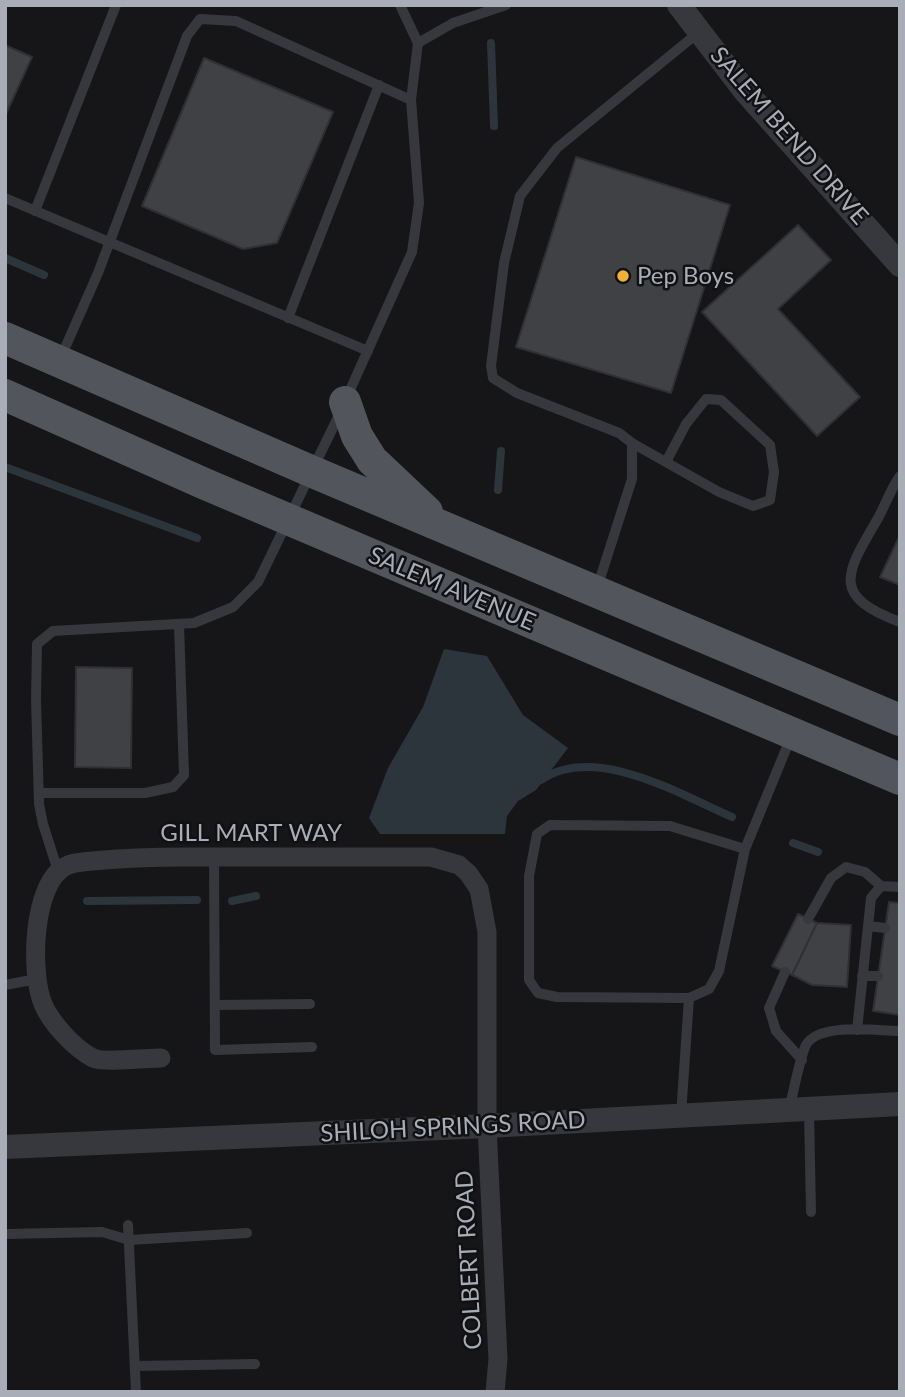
<!DOCTYPE html>
<style>
body{margin:0}
#map{position:relative;width:905px;height:1397px;overflow:hidden;background:#161618;font-family:Lato,sans-serif}
canvas{display:block}
.frame{position:absolute;inset:0;border:7px solid #a8adb8;pointer-events:none}
</style>
<div id="map">
<canvas width="905" height="1397"></canvas>
<div class="frame"></div>
</div>
<script>
const g = document.querySelector('canvas').getContext('2d');
g.lineJoin = 'round';
function fillPath(path, color) { g.fillStyle = color; g.fill(path, 'evenodd'); }
function strokePath(path, color, width, dash) { g.strokeStyle = color; g.lineWidth = width; g.lineCap = dash ? 'butt' : 'round'; g.setLineDash(dash || []); g.stroke(path); }
function write(font, color, halo, rows, align = 'center') {
  g.font = font + ' Lato,sans-serif'; g.lineWidth = 5; g.setLineDash([]); g.textBaseline = 'middle'; g.strokeStyle = halo; g.fillStyle = color; for (const [text, x, y, turn = 0] of rows) {
    g.save(); g.translate(x, y); g.rotate((+turn || 0) * Math.PI / 180); g.textAlign = isNaN(turn) ? turn : align; if (halo) g.strokeText(text, 0, 0); g.fillText(text, 0, 0); g.restore();
  }
}
const water = new Path2D(`
 M444 649 487 656 523 715 568 748 536 790 518 801 507 816 505 834H380L369 818 388 768 423 707Z`);
const stream = new Path2D(`
 M491 43 494 126
 M5 258 44 275
 M5 467 197 538
 M498 490 501 451
 M541 780C595 743 679 794 732 817
 M793 843 818 852
 M87 901 197 900
 M232 901 256 896`);
const building = new Path2D(`
 M5 45 32 57 5 116Z
 M204 58 333 112 277 243 243 249 142 206Z
 M576 157 730 205 671 393 516 347Z
 M798 225 831 260 778 309 860 397 817 436 702 312Z
 M900 535V585L880 577Z
 M76 667 132 668 131 768 75 767Z
 M889 902 900 903V1015L873 1011Z
 M798 914 817 923 792 975 772 966Z
 M817 923 851 925 847 987 812 985 792 975Z`);
const service = new Path2D(`
 M400 5 418 43
 M5 198 368 351
 M35 211 116 5
 M288 318 379 85
 M61 357 98 273 187 36 200 19 236 21 411 100
 M346 399 412 252 419 203 411 100 418 43 453 23 506 5
 M632 443 719 492 753 506 770 500 774 472 770 445 721 400 706 399 686 424 666 462
 M900 476C890 490 885 506 877 520 846 573 830 596 900 622
 M597 588 632 479V443L619 433 517 393 493 378 491 366 504 263 520 196 557 148 699 32
 M39 793H145L173 787 184 775 179 624
 M214 857 215 1050 312 1047
 M58 871 43 824 39 804 36 699 37 644 53 631 194 623 233 607 258 582 340 413
 M808 919 831 878 846 867 865 872 881 886
 M868 926 885 928
 M785 972 769 1008 776 1031 802 1060
 M862 976H878
 M5 985 37 979
 M689 998 557 997 538 993 529 980V876L537 834 550 825 670 826 745 849
 M215 1005 310 1004
 M857 1030 871 898 881 886 900 887
 M789 1109C793 1095 800 1056 806 1045 819 1022 876 1031 900 1031
 M809 1111 811 1212
 M681 1115 689 998 709 989 719 971 745 849 791 737
 M128 1225 136 1392
 M5 1234 102 1232 129 1240 247 1233
 M135 1366 255 1364`);
const minor = new Path2D(`
 M161 1058C148 1058 103 1063 93 1058 74 1048 51 1023 43 1004 30 973 32 883 66 866 74 862 84 862 92 861 124 858 155 857 187 857 269 857 350 857 431 857L459 865 468 873 479 889 487 932V1126L498 1359 495 1392`);
const tertiary = new Path2D(`
 M679 5 745 91 900 265
 M5 1147 487 1126 900 1104`);
const primary = new Path2D(`
 M5 338 313 472 900 720
 M5 395 205 484 900 779
 M345 402 357 436 372 460 427 512`);
const markers = [
 [623,276,7,"#f2b134"]
];
const streetNames = [
 ["SALEM BEND DRIVE",789,136,49],
 ["SALEM AVENUE",452,589,23],
 ["GILL MART WAY",251,833],
 ["SHILOH SPRINGS ROAD",453,1127,-3],
 ["COLBERT ROAD",469,1260,-93]
];
const poiNames = [
 ["Pep Boys",637,276]
];
fillPath(water, '#2c353c');
strokePath(stream, '#2c353c', 8);
fillPath(building, '#404145');
strokePath(building, '#303034', 2);
strokePath(service, '#37383d', 10);
strokePath(minor, '#37383d', 19);
strokePath(tertiary, '#37383d', 24);
strokePath(primary, '#53555c', 32);
for (const [x, y, r, color] of markers) { const dot = new Path2D(); dot.arc(x, y, r, 0, 2 * Math.PI); g.fillStyle = color; g.fill(dot); strokePath(dot, '#111113', 2.5); }
write('24px', '#a8adb8', '#111113', streetNames);
write('24px', '#a8adb8', '#111113', poiNames, 'left');
</script>
